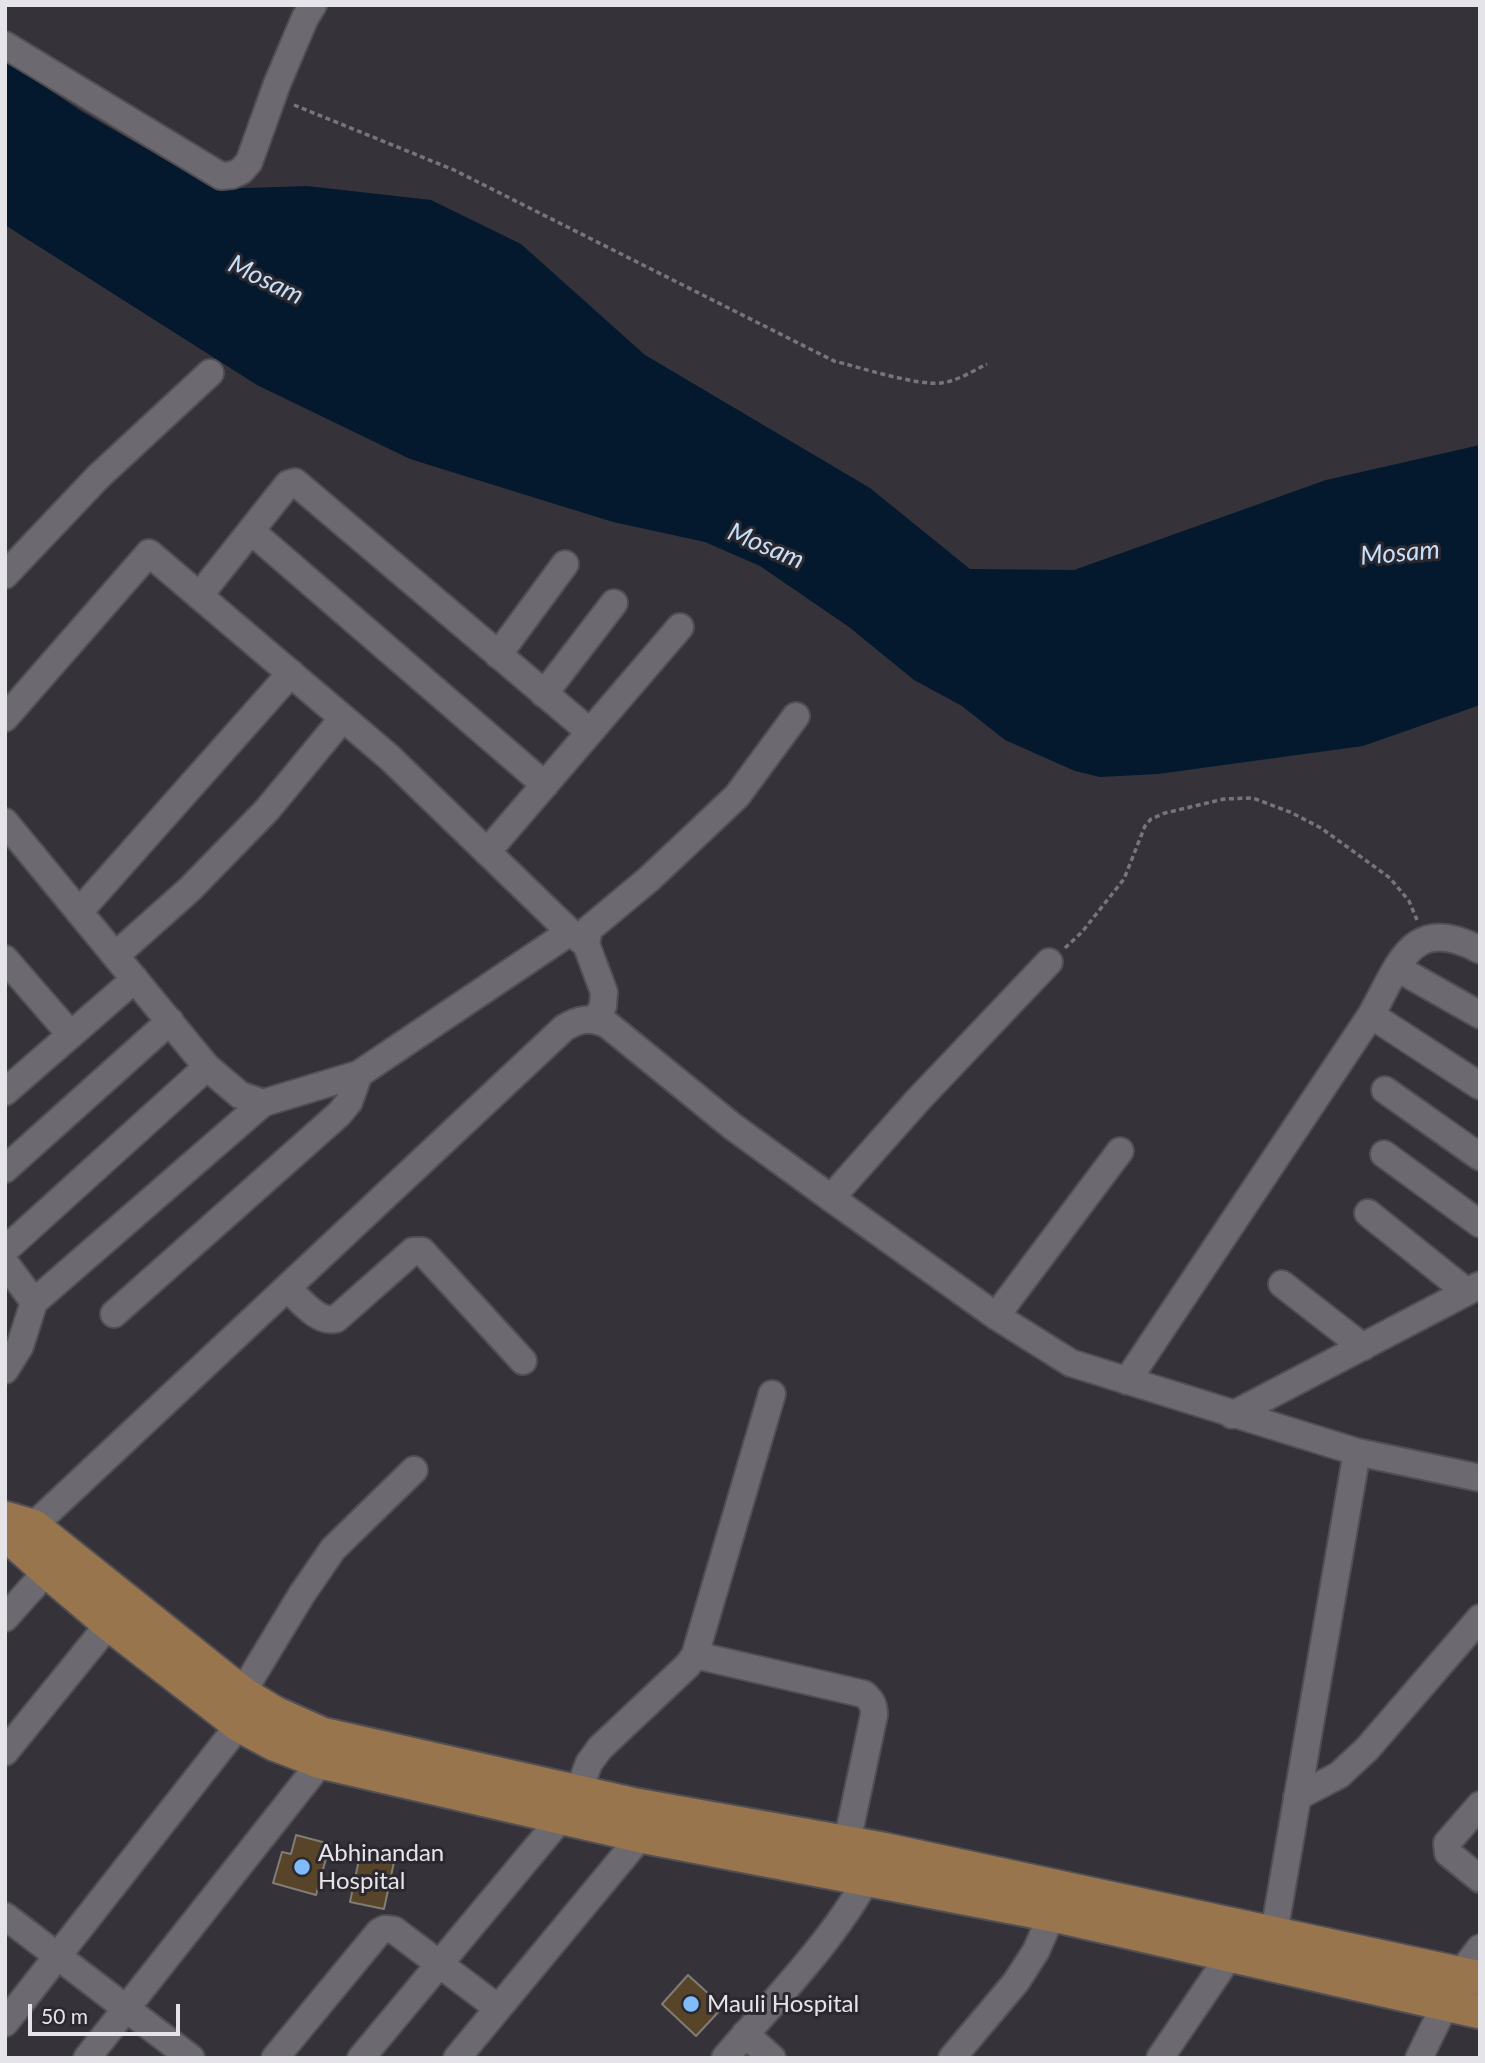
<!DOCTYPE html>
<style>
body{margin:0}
#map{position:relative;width:1485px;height:2063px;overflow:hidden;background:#353339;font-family:Lato,sans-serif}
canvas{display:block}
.frame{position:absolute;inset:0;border:7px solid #e5e4e8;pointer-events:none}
.scale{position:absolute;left:28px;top:2004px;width:152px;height:32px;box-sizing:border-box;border:4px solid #e5e4e8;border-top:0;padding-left:9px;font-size:21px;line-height:24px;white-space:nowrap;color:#e5e4e8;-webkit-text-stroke:5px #2b292f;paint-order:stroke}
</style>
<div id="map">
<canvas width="1485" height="2063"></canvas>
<div class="frame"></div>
<div class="scale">50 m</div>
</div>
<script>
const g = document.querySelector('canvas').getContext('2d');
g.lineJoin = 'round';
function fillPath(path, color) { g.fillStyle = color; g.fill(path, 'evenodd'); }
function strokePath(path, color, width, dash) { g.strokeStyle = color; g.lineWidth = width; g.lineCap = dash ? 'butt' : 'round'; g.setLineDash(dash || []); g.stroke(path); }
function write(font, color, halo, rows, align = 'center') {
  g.font = font + ' Lato,sans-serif'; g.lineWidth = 6; g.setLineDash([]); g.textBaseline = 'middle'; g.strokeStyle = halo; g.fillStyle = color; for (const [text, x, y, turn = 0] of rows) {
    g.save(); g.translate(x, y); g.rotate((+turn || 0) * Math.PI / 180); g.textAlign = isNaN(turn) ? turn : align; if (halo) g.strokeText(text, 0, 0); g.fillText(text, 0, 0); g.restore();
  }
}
const water = new Path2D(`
 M5 60 81 111 216 189 307 186 431 200 521 244 645 355 870 488 970 569 1074 570 1326 480 1480 445V705L1363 746 1158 774 1100 777 1075 771 1005 740 962 706 914 680 849 627 760 566 705 542 613 522 410 459 257 385 5 225Z`);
const building = new Path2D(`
 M296 1835 330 1844 316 1895 273 1883 282 1852 291 1854Z
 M360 1855 394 1862 384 1909 350 1902Z
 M688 1975 723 2007 696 2036 662 2004Z`);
const path = new Path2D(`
 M294 105 454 170 834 361C858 367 918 386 941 383 957 381 973 371 987 364
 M1065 948 1082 932 1124 879 1145 826 1151 819 1165 813 1224 799 1253 798 1290 812 1321 828 1390 878 1409 901 1417 920`);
const minor = new Path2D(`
 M5 45 221 176 232 175 241 171 249 162 277 84 305 18 313 5
 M251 531 545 785
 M5 575 98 477 210 373
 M199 596 288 484 295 482 590 732
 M498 655 565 564
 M544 694 614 603
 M5 718 149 553 389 757 570 932 586 944
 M5 822 207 1067 240 1095 263 1103 359 1074 570 932
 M487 852 680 627
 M79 912 291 673
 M116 955 190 889 267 810 343 718
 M5 959 71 1035
 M1397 968 1480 1015
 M1371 1015 1480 1086
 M596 1019 603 1006 604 992 586 944 589 929 649 879 737 796 796 716
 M1385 1090 1480 1157
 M5 1092 135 979
 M1384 1154 1480 1224
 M5 1169 170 1021
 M831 1198 918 1100 1049 962
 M1368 1213 1467 1292
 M5 1250 207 1067
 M5 1263 34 1302
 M1282 1284 1363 1347
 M287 1288C301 1300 317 1323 336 1319L413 1251H422L523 1361
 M114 1314 339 1114 349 1102 359 1074
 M996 1316 1120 1151
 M5 1370 20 1346 34 1302 263 1103
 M1127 1381 1371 1015C1400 964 1411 913 1480 950
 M1232 1415 1480 1285
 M20 1540 33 1526 564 1028C580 1018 592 1017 608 1025L732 1126 831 1198 996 1316 1071 1363 1357 1452 1480 1478
 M5 1618 47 1571
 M695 1655 864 1694C872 1701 874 1705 874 1715L847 1842
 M242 1693 302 1594 333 1549 414 1470
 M5 1752 109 1624
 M578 1792 589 1763 600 1748 688 1665 695 1655 772 1394
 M1297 1797 1339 1775 1367 1749 1480 1618
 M1480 1805 1447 1843 1448 1853 1480 1879
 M5 1916 191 2058
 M1274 1933 1357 1452
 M5 2023 239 1725
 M745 2034 772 2058
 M87 2058 321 1762 329 1747
 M275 2058 379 1932 385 1929 394 1930 498 2008
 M361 2058 562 1817
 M457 2058 641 1836 651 1821
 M725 2058C775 1999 842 1932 875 1863
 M952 2058 1016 1982 1036 1951 1059 1898
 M1160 2058 1230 1955
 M1419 2058 1460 1974 1480 1948`);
const major = new Path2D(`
 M5 1518 17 1544 47 1571 109 1624 239 1725 274 1744 321 1762 641 1836 1053 1915 1480 2012
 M5 1518 33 1526 242 1693 275 1713 322 1734 636 1805 882 1849 1480 1978`);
const markers = [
 [302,1867,9,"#81bcfa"],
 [691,2004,9,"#81bcfa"]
];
const poiNames = [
 ["Abhinandan",318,1853],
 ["Hospital",318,1881],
 ["Mauli Hospital",707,2004]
];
const waterNames = [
 ["Mosam",266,280,26],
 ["Mosam",766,546,23],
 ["Mosam",1400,553,-5]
];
fillPath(water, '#04192e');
fillPath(building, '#584428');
strokePath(building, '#807c76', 2);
strokePath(minor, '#514f54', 30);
strokePath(major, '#514f54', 37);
strokePath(path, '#77757a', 3.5, [5, 3.5]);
strokePath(minor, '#6c6a70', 26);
strokePath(major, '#99754e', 33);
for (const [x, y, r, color] of markers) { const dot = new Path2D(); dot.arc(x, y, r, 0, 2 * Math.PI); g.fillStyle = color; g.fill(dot); strokePath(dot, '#2b292f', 2.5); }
write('24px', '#e5e4e8', '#2b292f', poiNames, 'left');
write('italic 26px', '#c6e0fc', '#2b292f', waterNames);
</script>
